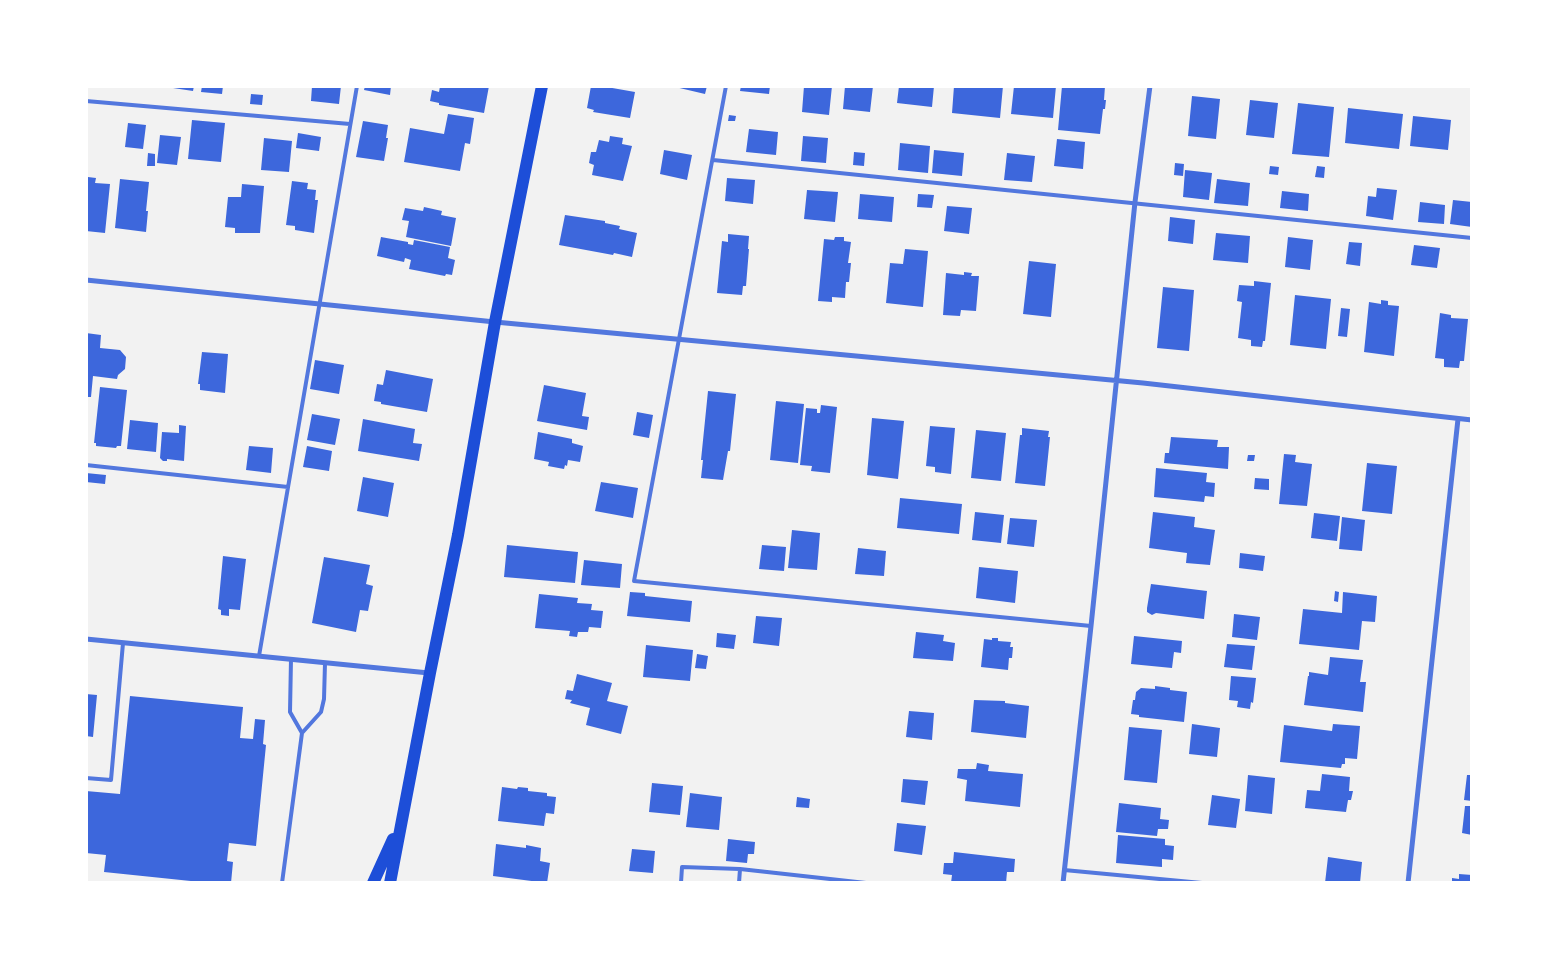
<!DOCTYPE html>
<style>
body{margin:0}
#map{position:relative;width:1558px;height:969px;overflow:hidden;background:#f2f2f2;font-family:"Roboto Serif",serif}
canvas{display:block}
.frame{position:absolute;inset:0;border:88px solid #fff;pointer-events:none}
</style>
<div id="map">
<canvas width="1558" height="969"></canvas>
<div class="frame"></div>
</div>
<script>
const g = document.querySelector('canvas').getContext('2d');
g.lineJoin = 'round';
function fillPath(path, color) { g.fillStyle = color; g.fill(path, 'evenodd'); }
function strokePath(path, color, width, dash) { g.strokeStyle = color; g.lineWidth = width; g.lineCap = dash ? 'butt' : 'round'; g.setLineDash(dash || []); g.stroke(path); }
const building = new Path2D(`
 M173 86H194L193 91 173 88Z
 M202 86H223L222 94 201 92Z
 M312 86H341L339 104 311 101Z
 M365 86H391L390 95 364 90Z
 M440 86H489L484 113 439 105V103L430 101 432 90 439 92Z
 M591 86H601L635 92 630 118 593 112 594 110 587 108Z
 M671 86H707L705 94Z
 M741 86H770L769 94 740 91Z
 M804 86H832L829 115 802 112Z
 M845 86H873L870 112 843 109Z
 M899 86H934L932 107 897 103Z
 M954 86H1003L1000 118 952 113Z
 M1014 86H1056L1053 118 1011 114Z
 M1062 86H1105L1104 100H1106L1105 109H1103L1100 134 1058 130Z
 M251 94 263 95 262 105 250 104Z
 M1192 96 1220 99 1216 139 1188 136Z
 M1250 100 1278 103 1274 138 1246 135Z
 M1298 103 1334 107 1329 157 1292 154Z
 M1348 108 1403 114 1399 149 1345 143Z
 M448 114 474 118 470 144 465 143 460 171 404 162 410 128 444 134Z
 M729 115 736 116 735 121H728Z
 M1413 116 1451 120 1448 150 1410 146Z
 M192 120 225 123 221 162 188 159Z
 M363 121 388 125 386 138H388L384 161 356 157Z
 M128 123 146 125 143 149 125 147Z
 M749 129 778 132 776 155 746 152Z
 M298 133 321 137 319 151 296 148Z
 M160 135 181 137 177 165 157 163Z
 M610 136 623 138 622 144 632 146 623 181 592 175 594 165 589 163 591 152H596L599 140 609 142Z
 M803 136 828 138 826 163 801 161Z
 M264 138 292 141 289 172 261 170Z
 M1057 139 1085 142 1083 169 1054 166Z
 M900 143 930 146 928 173 898 170Z
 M664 150 692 155 687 180 660 174Z
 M934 150 964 153 962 176 932 173Z
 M854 152 865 153 864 166 853 165Z
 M148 153 155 154V166H147Z
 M1007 153 1035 156 1032 182 1004 180Z
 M1175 163 1184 164 1183 176 1174 175Z
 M1270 166 1279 167 1278 175 1269 174Z
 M1317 166 1325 167 1324 178 1315 177Z
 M1185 170 1212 173 1209 200 1183 197Z
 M88 177 96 178 95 183 110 184 105 233 86 231V182H88Z
 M727 178 755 180 753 204 725 201Z
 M120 179 149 182 146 211H148L146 232 115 228Z
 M1217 179 1250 183 1248 206 1214 203Z
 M292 181 308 183 307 189 316 190 315 200H318L314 233 295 230V226L286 225Z
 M242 184 264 186 260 233H235V228L225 227 228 197H241Z
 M1377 188 1397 190 1393 220 1366 216 1368 196 1376 197Z
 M807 190 838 192 835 222 804 219Z
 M1282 191 1309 194 1308 211 1280 208Z
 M860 194 894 197 892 222 858 219Z
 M918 194 934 195 932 208 917 207Z
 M1453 200 1472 202V227L1450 224Z
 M1420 202 1445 205 1444 224 1418 222Z
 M947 206 972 208 969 234 944 231Z
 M424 207 442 211 441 215 456 218 451 246 406 237 409 221 402 220 405 208 423 211Z
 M565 215 605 221V223L620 226 619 229 637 233 632 257 614 253 613 255 559 245Z
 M1170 217 1195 220 1193 244 1168 241Z
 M1216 233 1250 236 1248 263 1213 260Z
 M728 234 749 236 748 249H749L746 286H743L742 295 717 293 722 241 728 242Z
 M381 237 408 242V244L413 245 414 240 450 247 448 258 455 260 452 275 446 274 445 276 409 269 411 260 405 258 404 262 377 256Z
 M835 237H844V241L851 242 848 263H851L849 282H846L845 298 832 297V302L818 301 824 239 834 240Z
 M1288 237 1313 240 1310 270 1285 267Z
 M1349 242 1362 243 1360 266 1346 264Z
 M1414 245 1440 248 1437 268 1411 265Z
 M905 249 928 251 923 307 886 303 890 263 903 264Z
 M1029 261 1056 264 1051 317 1023 314Z
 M964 272 972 273 971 276H979L976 311 961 310 960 316 943 315 946 273 964 275Z
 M1254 281 1271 283 1265 341H1263L1262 347 1251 346V340L1238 338 1242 302 1237 301 1239 285 1254 286Z
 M1163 287 1194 290 1189 351 1157 348Z
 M1295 295 1331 299 1326 349 1290 345Z
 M1381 300 1388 301V305L1399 306 1394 356 1364 352 1369 302 1381 304Z
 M1341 308 1350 309 1347 337 1338 336Z
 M1440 313 1451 315V318L1468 319 1464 361H1460L1459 368 1444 367V359L1435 358Z
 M86 333 101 335 100 348 120 350 126 357 125 369 118 375 117 379 93 376 91 397H86Z
 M202 352 228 354 225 393 200 390V384H198Z
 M315 360 344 365 339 394 310 389Z
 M386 370 433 379 427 412 381 404V402L374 401 377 384 383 385Z
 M544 385 586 393 582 416 589 417 587 430 537 421Z
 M100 387 127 390 121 446H117L116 448 96 446V443H94Z
 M708 391 736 394 730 451H728L723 480 701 478 703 460H701Z
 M776 401 804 404 798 463 770 460Z
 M821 405 837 407 830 473 811 471 812 466 800 465 806 408 817 409V413H820Z
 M637 412 653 415 649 438 633 435Z
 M312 414 340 419 335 445 307 440Z
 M872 418 904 421 898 479 867 475Z
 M363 419 415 429 413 443 422 444 419 461 358 451Z
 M130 420 158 423 156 452 127 449Z
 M179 425 186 426 184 461 167 459V461H163L160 458 162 432 179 433Z
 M930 426 955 428 951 474 935 472V467L926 466Z
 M1022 428 1049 431 1048 437H1050L1045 486 1015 483 1020 435H1022Z
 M976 430 1006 433 1001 481 971 478Z
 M538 432 572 439V443L583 446 580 462 568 460 567 466 565 465 564 469 548 466 549 462 534 459Z
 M1171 437 1218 440 1217 447H1229L1228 469 1164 463 1165 453H1169Z
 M249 446 273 448 271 473 246 470Z
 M307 446 332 451 329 471 303 467Z
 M1284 454 1296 455 1295 462 1312 464 1307 506 1279 504Z
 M1248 455H1255L1254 461H1247Z
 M1367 463 1397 466 1392 514 1362 511Z
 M1156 468 1207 473 1206 482 1215 483 1214 497 1205 496 1204 502 1154 497Z
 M86 473 106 475 105 484 86 482Z
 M363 477 394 483 388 517 357 511Z
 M1255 478 1269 479V490L1254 489Z
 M601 482 638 488 633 518 595 511Z
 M900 498 962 504 959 534 897 528Z
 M975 512 1004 515 1001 543 972 540Z
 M1153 512 1195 517 1194 527 1215 530 1210 565 1186 563 1187 553 1149 548Z
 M1314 513 1340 516 1337 541 1311 538Z
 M1342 517 1365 520 1362 551 1339 549Z
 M1010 518 1037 520 1034 547 1007 544Z
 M792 530 820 533 817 570 788 568Z
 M507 545 578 552 575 583 504 577Z
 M762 545 786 547 784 571 759 569Z
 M858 548 886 551 884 576 855 574Z
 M1240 553 1265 556 1263 571 1239 568Z
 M223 556 246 559 240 610 229 609V616L221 615V610L218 609Z
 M324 557 370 565 366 584 373 586 368 611 360 610 356 632 312 623Z
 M584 560 622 564 620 588 581 585Z
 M979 567 1018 571 1015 603 976 598Z
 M1151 584 1207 591 1204 619 1156 613 1152 615 1147 612V608Z
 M1335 591 1339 592 1338 602 1334 601Z
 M630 592 645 593V596L692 601 690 622 627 616Z
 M1343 592 1377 596 1375 622 1362 621 1359 650 1299 644 1303 609 1342 613Z
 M539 594 578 598 577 603 592 604 591 610 603 611 601 628 589 627 588 632H578L577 637 569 636 570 631 535 628Z
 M1234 614 1260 617 1257 640 1232 637Z
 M756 616 782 618 779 646 753 643Z
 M916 632 944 635 943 641 955 643 953 661 913 658Z
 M717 633 736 635 734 649 716 647Z
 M1134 636 1182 641 1181 653 1174 652 1172 668 1131 664Z
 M992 638H998V641L1011 642 1010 647H1013L1012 658H1009L1008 670 981 667 984 639 992 640Z
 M1227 644 1255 646 1252 670 1224 667Z
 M646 645 693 650 690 681 643 677Z
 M697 654 708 656 706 669 695 668Z
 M1330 657 1363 660 1360 682H1366L1363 712 1304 705 1308 676H1309V672L1328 675Z
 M577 674 612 683 607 701 628 706 621 734 586 725 590 708 570 703 572 700 565 699 567 690 573 691Z
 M1231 676 1256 678 1253 703 1251 702 1250 709 1237 707 1238 701 1229 700Z
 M1155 686 1170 688V690L1187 692 1184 722 1139 717V715L1131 714 1133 700H1135L1136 692 1141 688 1155 689Z
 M86 694 97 695 93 737 86 736Z
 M130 696 243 707 240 738 253 739 255 719 265 720 263 744 266 745 256 846 229 843 227 861 233 862 231 883H210L104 872 106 855 86 853V791L120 794Z
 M974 700 1005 701V703L1029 706 1026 738 971 732Z
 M909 711 934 713 932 740 906 737Z
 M1192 724 1220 728 1217 757 1189 754Z
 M1333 724 1360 726 1357 759 1345 758V764H1342L1341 768 1280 762 1284 725 1332 731Z
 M1129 727 1162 730 1157 783 1124 780Z
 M977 763 989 765 988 771 1023 774 1020 807 965 801 967 780 957 778 958 769H976Z
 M1322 774 1350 777 1349 791H1353L1351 800H1348L1346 812 1305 808 1307 790 1320 791Z
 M1248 775 1275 778 1272 814 1245 811Z
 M1467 775H1472V801L1464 800Z
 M903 779 928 781 925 805 901 802Z
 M652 783 683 786 680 815 649 812Z
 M502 787 517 789 518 787 528 788V791L547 793V796L556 797 554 814 546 813 544 826 498 821Z
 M690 793 722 797 719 830 686 827Z
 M1212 795 1240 799 1236 828 1208 825Z
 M797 797 810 799 809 808 796 807Z
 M1119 803 1161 808 1160 819 1169 820 1168 829H1158L1157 836 1116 832Z
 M1465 806H1472V835L1462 833Z
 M897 823 926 826 922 855 894 851Z
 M1118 835 1165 839V845L1174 846 1173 860 1162 859V867L1116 863Z
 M728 839 755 842 754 854H748L747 863 726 861Z
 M496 844 526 848V845L541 848 540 861 550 863 547 883 493 876Z
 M632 849 655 851 653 873 629 871Z
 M954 852 1015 859 1014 872H1007L1006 883H951L952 875 943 874 944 863H953Z
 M1328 857 1362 862 1360 883H1325Z
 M1459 874 1472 875V883H1452V878L1459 879Z`);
const service = new Path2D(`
 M726 86 634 581 1091 626
 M86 101 350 124
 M713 160 1472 238
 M86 465 288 487
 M259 656 357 86
 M291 659 290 712 302 733 321 712 324 699 325 663
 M86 778 111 780 123 643
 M1064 870 1202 883
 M282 883 302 733
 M681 883 682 867 740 869 866 883
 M739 883 740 869`);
const minor = new Path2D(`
 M86 280 495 322 1143 383 1472 420
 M86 639 429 673
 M1063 883 1091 626 1135 202 1150 86
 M1408 883 1458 419`);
const primary = new Path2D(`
 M373 883 393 839
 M390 883 430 673 458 535 495 322 542 86`);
fillPath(building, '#3d67dc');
strokePath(service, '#5277de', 4);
strokePath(minor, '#5277de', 5);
strokePath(primary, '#1d4ed8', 12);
</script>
